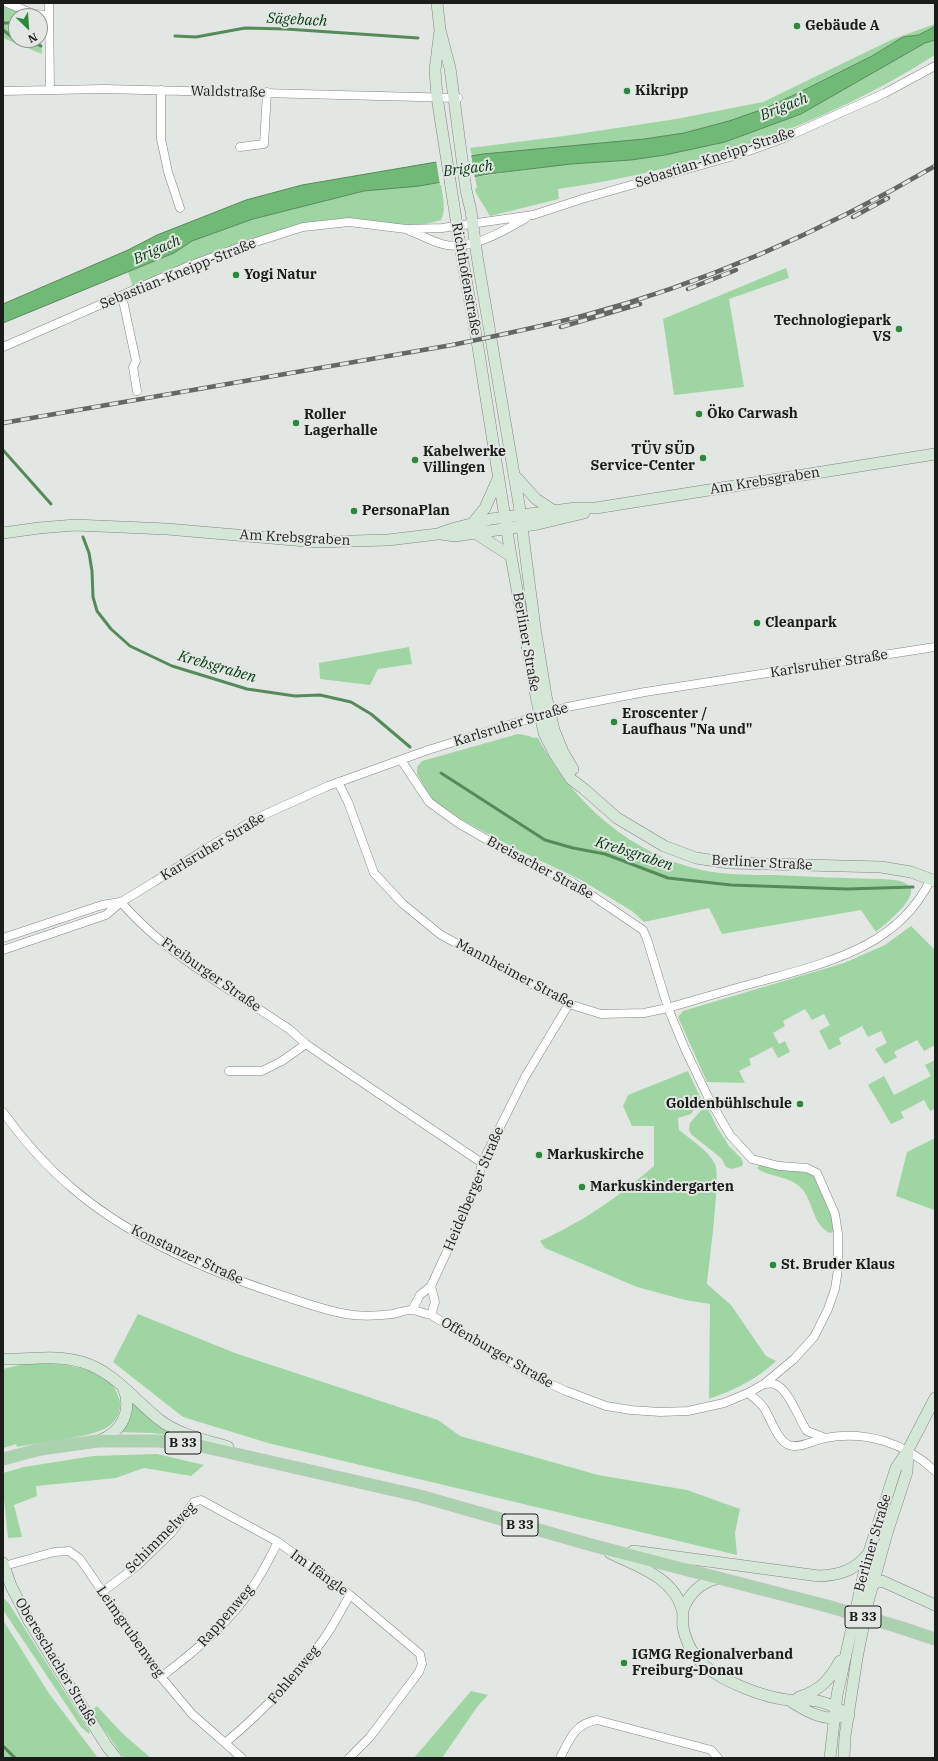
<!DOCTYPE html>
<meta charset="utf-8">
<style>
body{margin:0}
#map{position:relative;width:938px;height:1761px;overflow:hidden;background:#e3e7e3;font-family:"IBM Plex Serif",serif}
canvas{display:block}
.frame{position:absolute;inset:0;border:4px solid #1b1d1b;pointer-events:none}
.north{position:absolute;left:8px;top:8px;width:40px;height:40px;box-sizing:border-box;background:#e3e7e3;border:1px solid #939693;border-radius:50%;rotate:155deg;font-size:11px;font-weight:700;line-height:16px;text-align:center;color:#1b1d1b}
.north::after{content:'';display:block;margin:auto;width:14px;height:18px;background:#2a893c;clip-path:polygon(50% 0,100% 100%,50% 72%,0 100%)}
</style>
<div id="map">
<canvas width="938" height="1761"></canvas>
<div class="frame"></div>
<div class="north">N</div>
</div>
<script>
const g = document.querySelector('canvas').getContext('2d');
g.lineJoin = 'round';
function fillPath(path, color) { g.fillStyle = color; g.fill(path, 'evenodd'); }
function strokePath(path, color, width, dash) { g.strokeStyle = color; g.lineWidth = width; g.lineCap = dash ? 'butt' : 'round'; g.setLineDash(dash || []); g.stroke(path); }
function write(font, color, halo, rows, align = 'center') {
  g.font = font + ' "IBM Plex Serif",serif'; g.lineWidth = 4; g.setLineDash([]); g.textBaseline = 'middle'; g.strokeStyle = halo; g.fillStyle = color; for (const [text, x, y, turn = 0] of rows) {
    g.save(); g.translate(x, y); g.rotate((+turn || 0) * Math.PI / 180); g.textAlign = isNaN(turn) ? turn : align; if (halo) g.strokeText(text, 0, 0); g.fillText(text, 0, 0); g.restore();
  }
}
const green = new Path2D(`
 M3 6 31 16H16V40H40V28L42 54 3 38Z
 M935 24V27L918 35 903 37 872 56 796 94 766 108 729 121 684 133 644 139 472 156 470 148 564 136 676 119 763 102 893 39Z
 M935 40V55C821 128 691 170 558 189L559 199 490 216 476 193 475 189 477 188 475 177 571 164 631 160 665 155 725 142 801 114 925 43Z
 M441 183C442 197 447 208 441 220L406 229 349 222 303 227 134 290 128 272 174 253 191 241 253 219 364 191Z
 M786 268 789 278 729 299 744 387 674 395 663 319Z
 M409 647 412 664 378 669 370 685 320 679 319 663Z
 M518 734C526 734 531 738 538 738 574 804 631 855 706 871 728 875 752 875 775 875 811 877 846 878 882 879 890 880 901 879 908 885 922 896 884 925 876 932L861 910 722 934 709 908 644 922 632 911 581 880 520 851 464 821 432 800 417 774V767L422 761Z
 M911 926 935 950V1045L924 1051 917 1040 894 1052 897 1057 885 1064 875 1049 887 1043 881 1031 868 1037 862 1026 839 1038 841 1044 829 1050 819 1031 830 1025 824 1014 812 1020 805 1009 783 1021 785 1026 773 1033 779 1044 785 1041 790 1052 778 1058 772 1047 749 1059 751 1065 739 1071 745 1083 707 1082 678 1017 683 1011 844 963 885 945Z
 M935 1060V1109L930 1111 924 1100 901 1112 904 1118 891 1124 868 1085 884 1076 894 1095 931 1076 925 1065Z
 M688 1071 701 1099 691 1114 678 1118 679 1130C691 1140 708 1150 715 1164 721 1174 709 1266 707 1284L731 1305 766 1356 776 1361C756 1380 734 1390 709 1399L710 1304 685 1300 637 1287 545 1248 540 1241C584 1221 617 1198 654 1166V1126H632L623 1106 628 1095Z
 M705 1107 708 1109 717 1127 729 1146 741 1158 743 1163 742 1166 732 1169 726 1167 721 1158 692 1135 689 1130 690 1123 703 1108Z
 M935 1138V1207L934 1210 896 1196 907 1152Z
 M760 1165 809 1173 815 1177 820 1183 836 1228 835 1231 830 1233C811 1224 814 1200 800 1187 787 1175 767 1177 757 1168Z
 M138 1314 235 1353 438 1420 460 1436 598 1475 687 1490 740 1509 735 1533 737 1555 268 1443 183 1417 113 1362Z
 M28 1363C57 1363 114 1365 120 1402 121 1411 117 1420 109 1426 93 1438 40 1442 17 1447L16 1444 3 1448V1369Z
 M130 1401 181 1436 151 1433 118 1432Z
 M157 1454 204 1465 191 1476 144 1468 116 1478 36 1486 37 1496 14 1505 22 1537 8 1538 3 1489V1473L24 1467 93 1456Z
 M3 1598 8 1602 90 1732 89 1734 81 1727 3 1610Z
 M3 1620 48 1692 98 1758H3Z
 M471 1691 488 1695 477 1707 442 1758H414Z
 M97 1706 123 1734 151 1758H124L91 1711Z`);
const water = new Path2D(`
 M935 27V40L925 43 801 114 725 142 665 155 631 160 571 164 489 174 419 186 364 191 253 219 192 241 174 253 3 323V304L128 250 157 235 246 200 302 185 483 154 644 139 684 133 729 121 766 108 796 94 872 56 903 37 918 35Z`);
const pier = new Path2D(`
 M471 154 475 179 440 185 436 160Z`);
const stream = new Path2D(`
 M3 23H11L16 25
 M3 30 12 37H16
 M175 36 196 37 245 28 286 29 418 38
 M28 40 41 46
 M3 450 51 504
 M83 537 89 553 92 571 93 597 97 611 111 629 130 646 172 666 247 689 295 696 320 695 351 702 371 714 410 747
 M441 773 545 840 573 848 605 854 668 878 731 885 847 889 913 887
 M3 1746 15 1758`);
const street = new Path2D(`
 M7 3 34 14 49 15
 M49 3 50 90
 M161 90V139L168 172 180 208
 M3 91 105 89 458 98
 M240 147 264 144 267 92
 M410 231C421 235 431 241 442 244 469 252 504 231 526 218
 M122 296 136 361 133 367 137 391
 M3 347 189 266 243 246 303 227 349 222 406 229 442 228 533 215 582 199 737 155 782 139 885 93 935 66
 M338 782 348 802 374 873 403 904 441 935 569 1004 601 1014 644 1013 668 1008C699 999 731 989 762 981 829 962 898 947 931 879
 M121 902C164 953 233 991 289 1029L306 1044 332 1062 482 1163
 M3 938 102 905 120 902
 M3 950 106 915 121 902 154 882 204 850 257 818 328 786 428 750 567 707 645 692 935 647
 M229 1071H262L282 1061 306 1044
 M3 1112C23 1140 46 1166 72 1188 128 1236 200 1268 269 1291 293 1299 317 1308 341 1313 358 1317 376 1316 393 1314 399 1313 407 1309 413 1310 419 1311 425 1314 431 1315L535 1377 566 1391 606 1406 631 1410 660 1412 688 1411 724 1403 748 1393 764 1384 794 1359 814 1337 828 1309 835 1289 838 1269V1234L835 1214 817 1173 807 1168 779 1166 752 1159 730 1135 708 1097 685 1049 668 1008 647 939 643 930 572 882 524 861 458 823 429 802 401 760
 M412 1310 420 1295 431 1286 467 1208 478 1182 482 1163 525 1077 569 1004
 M431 1315 435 1302 431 1286
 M764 1384C767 1384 772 1383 774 1384 788 1387 799 1420 807 1431L823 1437
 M748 1393C754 1398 760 1402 764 1408 771 1419 777 1440 789 1445 800 1449 814 1440 825 1438 866 1430 905 1443 935 1471
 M4 1566 54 1552 69 1551 80 1559 161 1677 192 1714 242 1758
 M102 1592 137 1566 171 1533 194 1502 201 1500 278 1542 350 1595 420 1654 422 1664 419 1672 370 1737 349 1758
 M161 1677C194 1652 232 1621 254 1585 263 1572 270 1557 278 1542
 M225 1743C262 1712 294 1680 323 1640 333 1626 341 1610 350 1595
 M560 1758C570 1739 574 1724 597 1720L711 1750 718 1758`);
const secondary = new Path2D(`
 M437 3 440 30 450 68 466 190 471 211 477 256 519 504 535 628 546 696 554 730 563 752 573 769
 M440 30 435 70 437 97 460 245 478 347 511 556 536 696 544 733 554 753 571 779 584 789 617 818 664 846 696 858 729 863 881 867 911 872 935 881
 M516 477 536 499 554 511
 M473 523 485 508 497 481
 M3 533 39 528 75 525 167 529 317 542 388 540 438 534 455 528 491 519 576 508H596L935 454
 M475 533 511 556
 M441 534 455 536 538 524 584 513
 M3 1359C29 1360 56 1354 82 1362 115 1372 134 1400 160 1420 179 1435 206 1440 228 1447
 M98 1441C122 1433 133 1410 123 1387
 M633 1551 819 1576C839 1575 854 1571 867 1555
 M610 1553C637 1566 673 1577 682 1609 684 1615 682 1621 683 1627 686 1642 693 1656 705 1666 724 1682 763 1697 788 1700 795 1701 803 1699 810 1700 825 1701 836 1707 849 1715
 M3 1563 11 1586 29 1621 106 1745 116 1758
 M868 1585 882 1581 935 1605
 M683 1610C689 1594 700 1583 716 1579
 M799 1697C820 1691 830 1679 840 1661
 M789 1700C804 1710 822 1721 840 1717
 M830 1758 837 1695 868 1555 896 1468 908 1450 935 1398
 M844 1758 845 1736 857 1658 868 1602 887 1533 907 1472 908 1450`);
const primary = new Path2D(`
 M3 1459 41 1449 98 1441H159L201 1446 420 1496 595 1546 827 1606
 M899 1627 935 1639`);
const rail = new Path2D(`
 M853 217 888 198
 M688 289 736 270
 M561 327 640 304
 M3 423 452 345C496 336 539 327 582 316 706 283 825 230 935 166`);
const primaryBridge = new Path2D(`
 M827 1606 899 1627`);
const markers = [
 [797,26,4,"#2a893c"],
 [627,91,4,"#2a893c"],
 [236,275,4,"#2a893c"],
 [899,329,4,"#2a893c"],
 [699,414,4,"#2a893c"],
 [296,423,4,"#2a893c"],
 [703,458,4,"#2a893c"],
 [415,460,4,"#2a893c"],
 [354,511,4,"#2a893c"],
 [757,623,4,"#2a893c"],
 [614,722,4,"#2a893c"],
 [800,1104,4,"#2a893c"],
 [539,1155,4,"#2a893c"],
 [582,1187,4,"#2a893c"],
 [773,1265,4,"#2a893c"],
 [624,1663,4,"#2a893c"]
];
const shields = [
 [183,1443,36],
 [520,1525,36],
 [863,1617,36]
];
const shieldNames = [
 ["B 33",183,1443],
 ["B 33",520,1525],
 ["B 33",863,1617]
];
const poiNames = [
 ["Gebäude A",805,26],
 ["Kikripp",635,91],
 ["Yogi Natur",244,275],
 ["Technologiepark",891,321,"right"],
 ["VS",891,337,"right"],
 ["Öko Carwash",707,414],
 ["Roller",304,415],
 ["Lagerhalle",304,431],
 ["TÜV SÜD",695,450,"right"],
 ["Service-Center",695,466,"right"],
 ["Kabelwerke",423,452],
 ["Villingen",423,468],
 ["PersonaPlan",362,511],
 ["Cleanpark",765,623],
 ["Eroscenter /",622,714],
 ["Laufhaus \"Na und\"",622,730],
 ["Goldenbühlschule",792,1104,"right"],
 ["Markuskirche",547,1155],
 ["Markuskindergarten",590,1187],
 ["St. Bruder Klaus",781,1265],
 ["IGMG Regionalverband",632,1655],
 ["Freiburg-Donau",632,1671]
];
const streetNames = [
 ["Waldstraße",228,92,1],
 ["Sebastian-Kneipp-Straße",715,158,-18],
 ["Sebastian-Kneipp-Straße",178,274,-22],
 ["Richthofenstraße",466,279,80],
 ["Am Krebsgraben",765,481,-9],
 ["Am Krebsgraben",295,538,3],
 ["Berliner Straße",526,642,80],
 ["Karlsruher Straße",829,664,-9],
 ["Karlsruher Straße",511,725,-17],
 ["Karlsruher Straße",213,847,-31],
 ["Berliner Straße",762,863,3],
 ["Breisacher Straße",540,868,28],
 ["Mannheimer Straße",515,974,28],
 ["Freiburger Straße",211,975,35],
 ["Heidelberger Straße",474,1189,-67],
 ["Konstanzer Straße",187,1255,25],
 ["Offenburger Straße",497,1353,30],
 ["Schimmelweg",161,1538,-45],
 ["Berliner Straße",873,1543,-74],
 ["Im Ifängle",319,1573,36],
 ["Rappenweg",226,1616,-49],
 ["Leimgrubenweg",130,1632,55],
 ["Obereschacher Straße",56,1662,59],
 ["Fohlenweg",294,1675,-50]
];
const waterNames = [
 ["Sägebach",297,20,3],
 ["Brigach",784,107,-22],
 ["Brigach",468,169,-7],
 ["Brigach",157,250,-24],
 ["Krebsgraben",217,667,16],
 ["Krebsgraben",634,854,18]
];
fillPath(green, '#9fd5a3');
fillPath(water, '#70b977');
strokePath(water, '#568a5b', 1);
fillPath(pier, '#e3e7e3');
strokePath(stream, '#568a5b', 3);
strokePath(street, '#828682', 9);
strokePath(secondary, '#828682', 12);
strokePath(primary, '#c4c4c4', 13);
strokePath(street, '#fff', 8);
strokePath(secondary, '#d5e8d7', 11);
strokePath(primary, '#aad2af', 12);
strokePath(rail, '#646764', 4.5);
strokePath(rail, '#e3e7e3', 3, [9]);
strokePath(primaryBridge, '#c4c4c4', 13, []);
strokePath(primaryBridge, '#aad2af', 12);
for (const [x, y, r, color] of markers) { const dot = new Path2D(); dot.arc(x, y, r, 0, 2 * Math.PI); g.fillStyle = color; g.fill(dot); strokePath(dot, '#e3e7e3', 1.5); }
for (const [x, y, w] of shields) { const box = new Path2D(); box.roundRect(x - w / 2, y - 11, w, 22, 3); g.fillStyle = '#e3e7e3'; g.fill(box); strokePath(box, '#1b1d1b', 1); }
write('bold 13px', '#1b1d1b', null, shieldNames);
write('bold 14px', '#1b1d1b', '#e3e7e3', poiNames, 'left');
write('14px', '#1b1d1b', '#e3e7e3', streetNames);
write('italic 15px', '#00380d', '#e3e7e3', waterNames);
</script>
